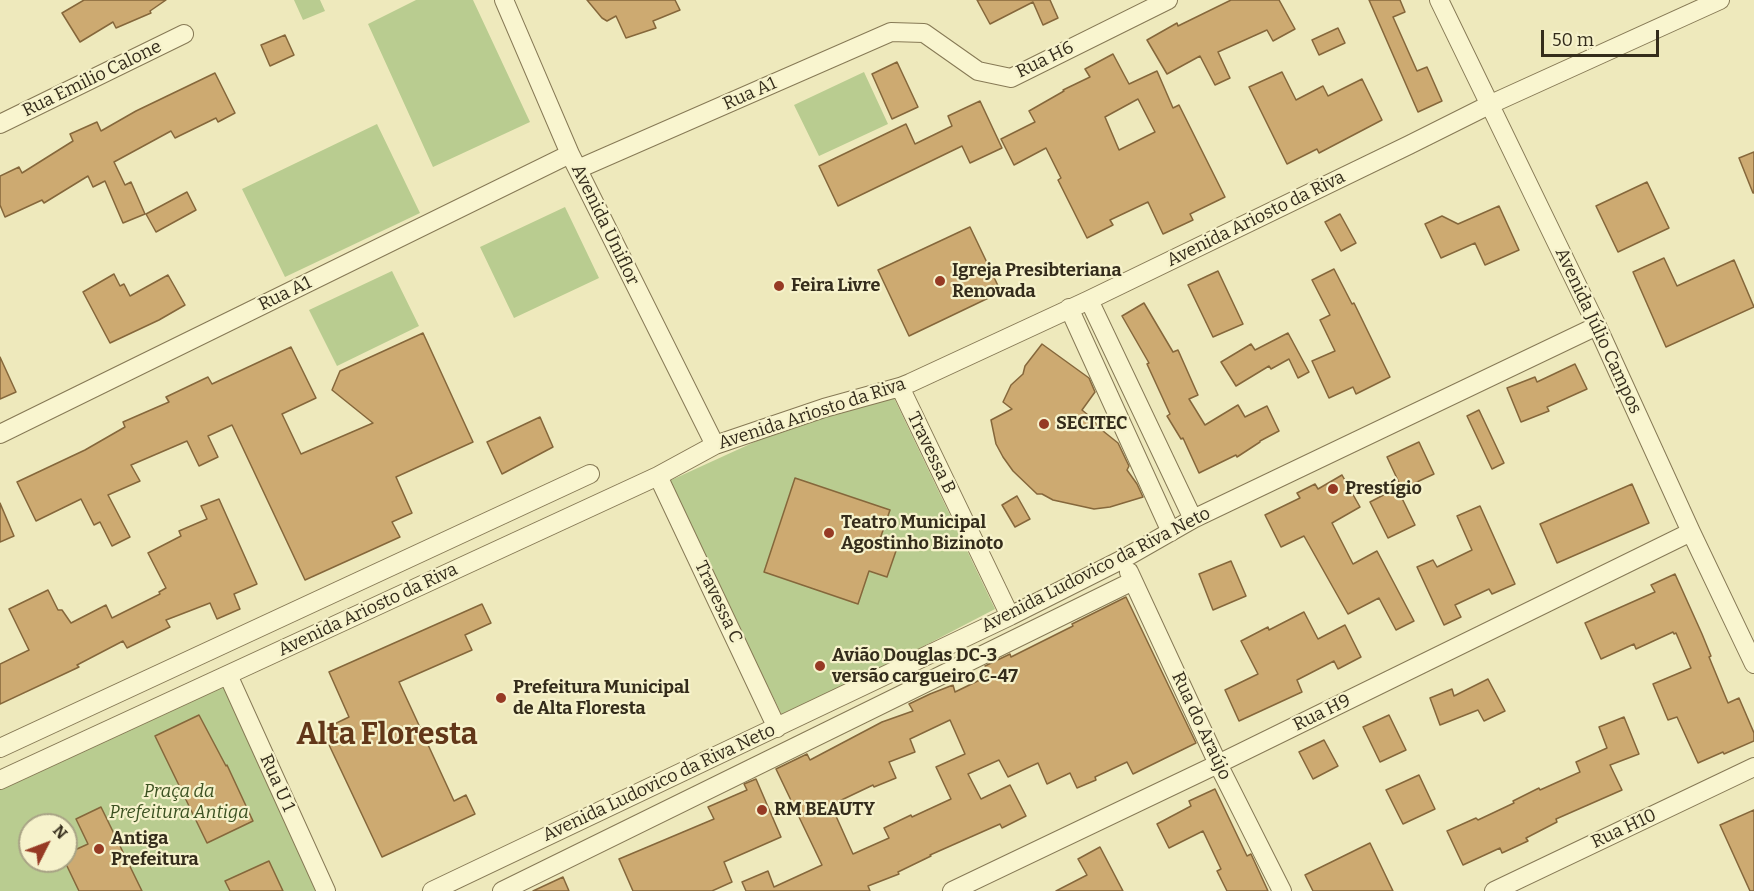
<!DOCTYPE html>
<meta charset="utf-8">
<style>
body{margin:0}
#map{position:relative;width:1754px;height:891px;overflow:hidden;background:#eee9bc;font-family:Bitter,serif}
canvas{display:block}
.north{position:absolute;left:18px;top:813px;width:60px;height:60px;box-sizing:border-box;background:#f6f2cb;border:2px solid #a8a385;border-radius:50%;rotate:48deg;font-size:16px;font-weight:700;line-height:24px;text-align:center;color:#342c1b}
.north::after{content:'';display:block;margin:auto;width:21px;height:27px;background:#963a24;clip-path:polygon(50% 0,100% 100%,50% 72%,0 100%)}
.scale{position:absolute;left:1541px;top:30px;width:118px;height:27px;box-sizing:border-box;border:3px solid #342c1b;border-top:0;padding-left:8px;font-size:18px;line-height:21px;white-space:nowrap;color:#342c1b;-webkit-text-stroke:4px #f6f2cb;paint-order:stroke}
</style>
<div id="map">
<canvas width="1754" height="891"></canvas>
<div class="north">N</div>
<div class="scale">50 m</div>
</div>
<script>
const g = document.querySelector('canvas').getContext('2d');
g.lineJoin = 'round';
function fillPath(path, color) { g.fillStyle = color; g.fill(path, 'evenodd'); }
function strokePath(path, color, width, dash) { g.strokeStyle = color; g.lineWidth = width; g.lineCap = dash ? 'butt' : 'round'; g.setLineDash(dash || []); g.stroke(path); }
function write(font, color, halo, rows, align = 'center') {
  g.font = font + ' Bitter,serif'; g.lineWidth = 4.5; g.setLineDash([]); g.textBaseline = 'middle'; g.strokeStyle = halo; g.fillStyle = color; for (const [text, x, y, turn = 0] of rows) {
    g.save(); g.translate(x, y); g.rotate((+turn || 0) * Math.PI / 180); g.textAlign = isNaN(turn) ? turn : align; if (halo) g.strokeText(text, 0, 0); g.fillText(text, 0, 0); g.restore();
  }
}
const green = new Path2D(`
 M294 0H320L325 11 303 20Z
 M416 0H473L530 122 433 167 368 24Z
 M864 72 888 124 819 156 794 105Z
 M377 124 420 213 285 277 242 189Z
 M565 207 599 278 514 318 480 247Z
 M392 271 419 326 337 366 309 310Z
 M894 398 995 609 784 719 667 482 761 439 821 417Z
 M225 682 319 891H0V788ZM30 825H66V861H30Z`);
const building = new Path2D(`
 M84 0H166L150 11 151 13 116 28 113 22 80 42 62 13Z
 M587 0H675L680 10 653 21 656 28 626 38 616 16 607 21 602 18Z
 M977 0H1050L1058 18 1043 25 1033 2 990 24Z
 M1231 0H1279L1295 29 1273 41 1267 30 1218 52 1230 78 1215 85 1200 56 1167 74 1147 40 1177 23 1178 26Z
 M1369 0H1400L1405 12 1393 17 1417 71 1427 67 1442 101 1418 112Z
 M1338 28 1345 43 1319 55 1312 40Z
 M285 35 294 55 270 66 261 45Z
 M1113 54 1129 84 1157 71 1173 108 1179 105 1225 197 1190 214 1193 220 1163 234 1148 202 1110 220 1113 225 1087 238 1058 180 1061 178 1046 148 1014 165 1001 139 1035 122 1029 111 1064 91 1063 90 1090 77 1085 69ZM1138 99 1155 132 1119 150 1105 117Z
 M897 62 918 107 892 119 872 74Z
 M1282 72 1296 100 1323 86 1328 96 1362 79 1382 120 1319 153 1317 149 1287 164 1249 87Z
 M215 73 235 113 218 122 216 118 175 138 171 131 114 162 125 185 131 182 145 214 123 223 105 181 93 187 88 176 44 203 42 200 5 217 0 205V176L19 167 22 173 73 141 70 134 97 122 101 131 136 111Z
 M980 101 1002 148 970 163 962 146 838 206 819 166 906 124 915 144 952 126 948 116Z
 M1754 152V193H1753L1739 158Z
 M1647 182 1669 228 1618 252 1596 206Z
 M187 192 196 210 156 232 146 214Z
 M1499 206 1519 250 1485 265 1475 243 1441 258 1425 224 1442 216 1458 224Z
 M1340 214 1356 243 1341 251 1325 222Z
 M970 227 1001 292 909 336 878 270Z
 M1664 258 1677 286 1734 260 1754 307 1666 347 1633 272Z
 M1334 269 1352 304 1354 303 1390 377 1356 394 1353 387 1329 398 1312 361 1335 351 1320 320 1330 315 1312 280Z
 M1218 271 1243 324 1213 337 1188 285Z
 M114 274 120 286 124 284 130 296 168 275 185 305 159 320 110 343 83 292Z
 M1144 303 1173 352 1178 350 1198 395 1189 399 1205 425 1238 405 1245 417 1267 406 1279 431 1260 441V442L1237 457 1236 455 1199 473 1183 438 1181 439 1167 416 1170 414 1147 364 1149 363 1122 316Z
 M423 333 473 442 396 477 412 513 392 522 400 537 305 580 232 425 208 436 218 457 199 466 187 441 131 465 140 481 108 495 130 537 112 546 100 522 94 525 81 499 36 521 17 482 85 450 125 427 123 422 169 402 166 397 208 377 212 384 291 347 316 398 282 414 301 454 373 423 332 390 340 371Z
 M1288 333 1309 372 1298 378 1289 359 1271 369 1269 366 1236 386 1221 362 1251 344 1255 350Z
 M1042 344 1089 378 1095 392 1082 410 1094 420 1098 427 1118 443 1129 466 1127 470 1137 484 1143 497 1110 507 1094 509 1053 500 1042 494H1037L1013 471 1003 457 996 444 991 420 1012 409 1003 402 1011 385 1023 374 1025 366Z
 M0 357 16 392 0 399Z
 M1575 364 1587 389 1547 407 1549 411 1521 422 1507 388 1535 377 1537 382Z
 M1479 410 1504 463 1492 469 1467 416Z
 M540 417 553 447 502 474 487 442Z
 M1419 442 1434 474 1402 489 1387 457Z
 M1342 475 1360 507 1332 523 1353 564 1377 551 1414 621 1396 630 1379 598 1348 614 1304 536 1281 547 1265 515 1300 498 1297 493 1315 484 1318 489Z
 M795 478 890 510 879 542 897 548 887 577 869 571 858 604 764 572Z
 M1632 484 1649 523 1557 563 1540 524Z
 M1397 488 1415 525 1388 538 1370 502Z
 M1017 496 1030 519 1015 527 1002 505Z
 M219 499 257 584 234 594 240 609 217 619 210 603 166 620 170 627 127 648 123 641 77 665 79 667 0 704V664L29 650 9 609 48 590 58 610H62L71 623 106 605 112 618 160 594 159 592 166 588 148 553 181 536 179 531 207 519 201 506Z
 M0 503 14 536 0 542Z
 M1480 506 1515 584 1492 594 1489 589 1455 605 1461 617 1444 625 1417 567 1433 560 1437 567 1472 550 1457 516Z
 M1231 561 1246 596 1213 610 1199 574Z
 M1675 574 1702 634 1711 656 1709 657 1728 703 1739 698 1754 733V741L1724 754 1723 752 1698 763 1677 717 1668 720 1653 684 1691 668 1676 633 1674 634 1673 632 1636 649 1634 644 1601 659 1585 623 1655 592 1651 585Z
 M1126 597 1196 743 1133 774 1127 762 1095 777 1096 780 1077 788 1070 773 1047 784 1038 763 1008 777 999 760 968 774 981 799 1010 785 1026 816 1002 828 1000 824 930 855 931 856 898 872 899 874 868 886 870 891H746L742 882 768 871 774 887 822 865 776 769 807 754 810 760 882 722 913 711 909 704 930 694 953 685 955 692 990 675 985 666 1010 654 1011 657 1073 626 1072 624ZM950 720 965 754 936 767 951 799 912 817 911 815 884 828 889 838 853 854 831 805 873 785 874 787 896 778 889 762 915 752 910 739Z
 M482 604 491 623 465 635 472 650 399 682 454 801 466 795 475 814 382 857 322 730 349 717 329 672Z
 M1304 612 1318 639 1345 625 1361 657 1338 669 1334 661 1297 680 1302 692 1239 721 1225 690 1258 674 1241 641 1268 627 1269 630Z
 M1488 679 1505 711 1484 721 1478 710 1440 725 1430 698 1452 689 1454 696Z
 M199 715 226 766 227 765 253 821 207 843 155 736Z
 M1389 715 1406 750 1380 762 1363 727Z
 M1624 717 1639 754 1610 765 1622 790 1556 819 1557 822 1526 838 1528 841 1502 853 1500 848 1463 865 1447 831 1476 818 1478 820 1514 803 1513 801 1539 788 1540 790 1580 772 1576 762 1607 748 1599 727Z
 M1324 740 1338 766 1313 779 1299 752Z
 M1419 775 1435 809 1403 824 1386 790Z
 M756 779 781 837 724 862 732 882 712 891H633L619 859 714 819 708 807 747 790 744 784Z
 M1215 789 1247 856 1251 854 1268 891H1227L1217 871 1221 869 1203 831 1169 848 1157 824 1191 806 1189 801Z
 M101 807 142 891H79L66 864V854L88 844 76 819Z
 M1754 810V891H1750L1720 825Z
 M1370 843 1393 891H1313L1305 875Z
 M1100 847 1123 891H1056L1087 875 1078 859Z
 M269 861 283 891H230L225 881Z
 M563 877 569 891H533Z`);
const minor = new Path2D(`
 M504 0 570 154 715 445
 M1439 0 1597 326 1691 532 1754 664
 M0 124 184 34
 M578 169 891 32 924 33 978 71 1011 78 1168 0
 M1089 300 1193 519
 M1069 308 1171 532
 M900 387 1010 616
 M0 434 570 154
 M658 476 777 728
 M1129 572 1218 764 1282 891
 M228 675 326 891
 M0 748 590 474
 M0 780 658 476 715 445 824 408 900 387 910 383 1089 300 1409 145 1491 104 1720 0
 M432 891 1010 616 1123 559 1193 519 1597 326
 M502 891 1133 581
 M952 891 1218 764 1691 532
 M1494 891 1754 767`);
const markers = [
 [940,281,6,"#963a24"],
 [779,286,6,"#963a24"],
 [1044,424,6,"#963a24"],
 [1333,489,6,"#963a24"],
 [829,533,6,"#963a24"],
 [820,666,6,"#963a24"],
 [501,698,6,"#963a24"],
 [762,810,6,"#963a24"],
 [99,849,6,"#963a24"]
];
const streetNames = [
 ["Rua H6",1045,60,-26],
 ["Rua Emilio Calone",92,79,-26],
 ["Rua A1",750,94,-24],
 ["Avenida Ariosto da Riva",1256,219,-26],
 ["Avenida Uniflor",605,225,64],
 ["Rua A1",285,294,-26],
 ["Avenida Júlio Campos",1598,331,65],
 ["Avenida Ariosto da Riva",812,414,-18],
 ["Travessa B",931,453,64],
 ["Avenida Ludovico da Riva Neto",1096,570,-27],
 ["Travessa C",718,602,65],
 ["Avenida Ariosto da Riva",368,610,-25],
 ["Rua H9",1322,713,-26],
 ["Rua do Araújo",1201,726,65],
 ["Rua U 1",277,783,66],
 ["Avenida Ludovico da Riva Neto",659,783,-25],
 ["Rua H10",1624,829,-25]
];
const poiNames = [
 ["Igreja Presibteriana",952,271],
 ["Renovada",952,292],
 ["Feira Livre",791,286],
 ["SECITEC",1056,424],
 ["Prestígio",1345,489],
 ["Teatro Municipal",841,523],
 ["Agostinho Bizinoto",841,544],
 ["Avião Douglas DC-3",832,656],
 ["versão cargueiro C-47",832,677],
 ["Prefeitura Municipal",513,688],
 ["de Alta Floresta",513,709],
 ["RM BEAUTY",774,810],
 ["Antiga",111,839],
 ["Prefeitura",111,860]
];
const parkNames = [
 ["Praça da",179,792],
 ["Prefeitura Antiga",179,813]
];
const townNames = [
 ["Alta Floresta",387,736]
];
fillPath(green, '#b9cc90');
fillPath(building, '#cdaa71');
strokePath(building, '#85673b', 1.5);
strokePath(minor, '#867955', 20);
strokePath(minor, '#f9f5cf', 18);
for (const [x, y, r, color] of markers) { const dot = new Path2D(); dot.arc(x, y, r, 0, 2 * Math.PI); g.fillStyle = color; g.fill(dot); strokePath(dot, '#f6f2cb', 2); }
write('18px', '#342c1b', '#f6f2cb', streetNames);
write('bold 18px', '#342c1b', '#f6f2cb', poiNames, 'left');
write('italic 18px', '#3b5121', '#f6f2cb', parkNames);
write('bold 30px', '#623719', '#f6f2cb', townNames);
</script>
